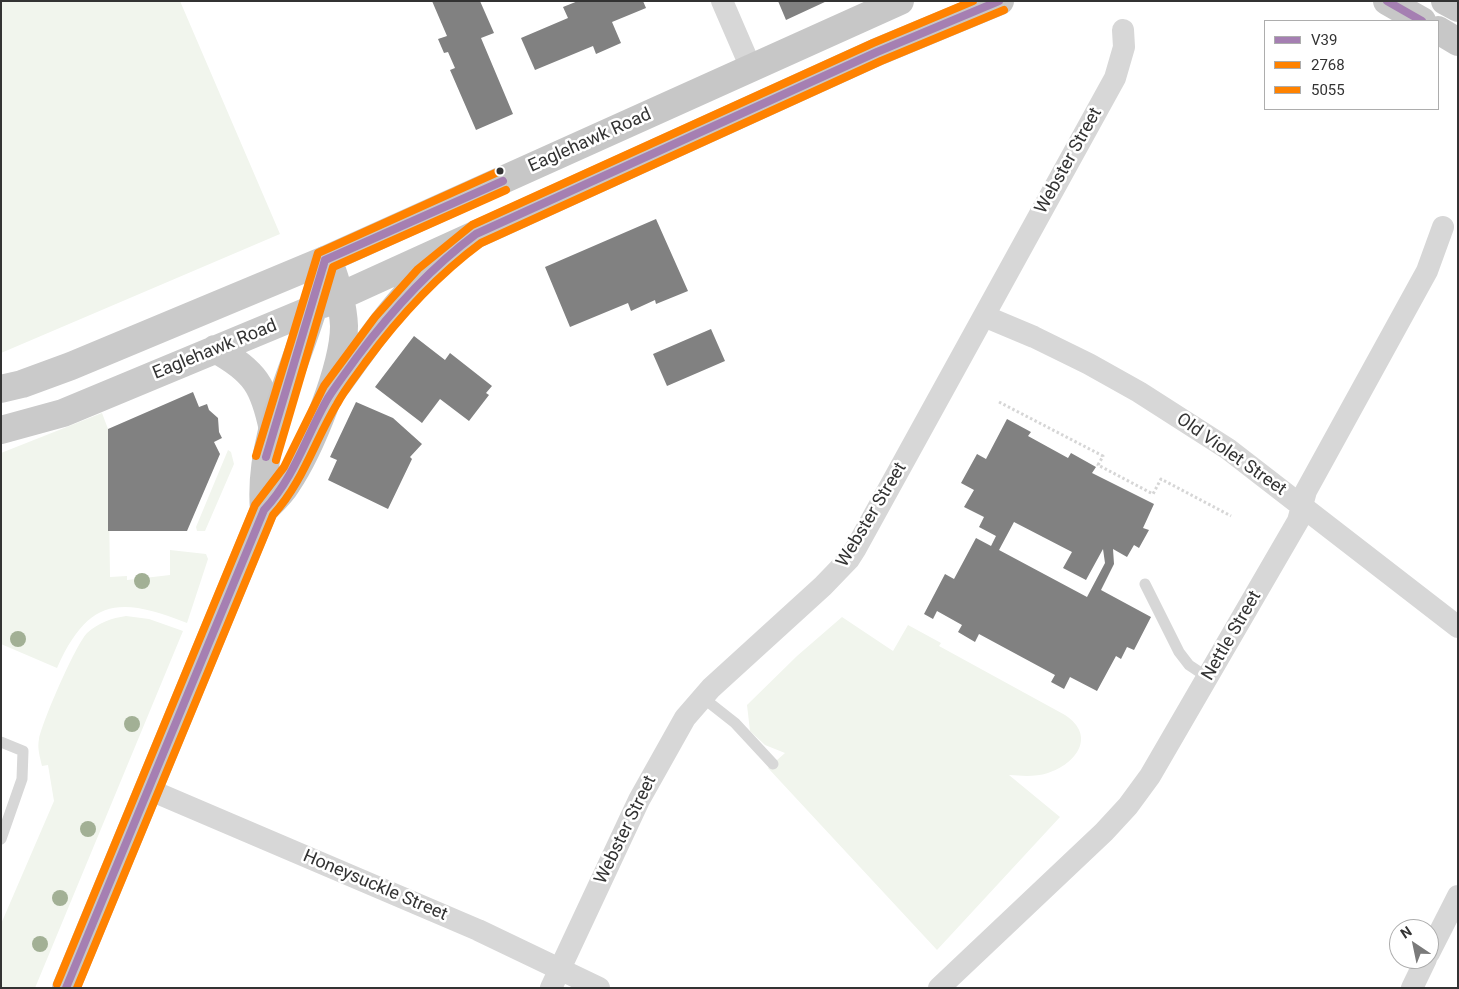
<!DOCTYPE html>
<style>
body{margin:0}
#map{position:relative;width:1459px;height:989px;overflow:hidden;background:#fff;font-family:Roboto,sans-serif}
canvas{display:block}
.frame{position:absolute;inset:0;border:2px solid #333;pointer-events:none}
.legend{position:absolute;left:1264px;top:20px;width:175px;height:90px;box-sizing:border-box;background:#fff;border:1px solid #adadad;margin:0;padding:6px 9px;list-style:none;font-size:15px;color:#333}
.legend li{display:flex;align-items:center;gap:10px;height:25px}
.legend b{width:25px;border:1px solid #adadad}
.north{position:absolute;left:1389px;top:919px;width:50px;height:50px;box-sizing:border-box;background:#fff;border:1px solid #adadad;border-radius:50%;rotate:326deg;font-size:14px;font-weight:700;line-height:20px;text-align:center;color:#333}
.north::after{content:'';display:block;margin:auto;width:18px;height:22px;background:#7a7a7a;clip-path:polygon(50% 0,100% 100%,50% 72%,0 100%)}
</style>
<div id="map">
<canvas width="1459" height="989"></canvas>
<div class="frame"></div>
<ul class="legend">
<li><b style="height:6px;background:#a57fb2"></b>V39</li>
<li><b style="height:6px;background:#ff8200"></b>2768</li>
<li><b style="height:6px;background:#ff8200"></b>5055</li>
</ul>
<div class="north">N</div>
</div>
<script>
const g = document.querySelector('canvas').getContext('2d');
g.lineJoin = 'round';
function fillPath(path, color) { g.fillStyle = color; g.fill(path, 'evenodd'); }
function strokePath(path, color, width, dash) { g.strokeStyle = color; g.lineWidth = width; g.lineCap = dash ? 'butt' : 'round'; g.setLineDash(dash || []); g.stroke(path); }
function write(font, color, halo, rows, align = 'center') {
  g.font = font + ' Roboto,sans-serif'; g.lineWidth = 5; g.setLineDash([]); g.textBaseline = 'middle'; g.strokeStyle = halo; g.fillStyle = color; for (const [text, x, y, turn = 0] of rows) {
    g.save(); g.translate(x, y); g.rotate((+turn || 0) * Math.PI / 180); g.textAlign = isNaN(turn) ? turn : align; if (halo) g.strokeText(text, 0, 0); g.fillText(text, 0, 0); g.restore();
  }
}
const green = new Path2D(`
 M1 1H180L280 234 1 353Z
 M102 413 108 429 110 577 127 576V580L170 575V550L206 554 208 559 187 623C120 597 89 597 57 668L1 644V453Z
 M228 450 231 452 234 464 205 531H197L196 527Z
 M126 616 149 619 183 631 35 988H1V924L54 801 48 765 42 766C40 757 37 748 39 739 43 720 75 646 87 633 98 623 112 618 126 616Z
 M842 617 893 651 908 625 941 643 939 646 1065 715C1097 736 1076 764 1048 773 1035 777 1023 776 1009 775L1060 817 937 950 768 768 785 753 765 745 750 731 747 705 797 656Z`);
const building = new Path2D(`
 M432 1H480L494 33 481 38 513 114 476 130 450 70 455 68 448 52 444 53 438 39 447 36Z
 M578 1H643L646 8 612 22 621 43 596 54 593 46 535 70 521 38 568 18 563 7Z
 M778 1H827L786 20Z
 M656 219 688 291 656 304 655 300 631 311 628 303 570 327 545 267Z
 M711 329 725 361 667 386 653 354Z
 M414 336 445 360 450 353 492 386 486 393 489 395 469 421 440 399 422 423 375 387Z
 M193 392 199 407 207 404 209 410 218 418 219 432 222 438 214 442 220 454 187 531H108V429Z
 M356 402 393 418 422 444 410 457 412 459 388 509 328 480 337 460 330 457Z
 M1007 419 1031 432 1028 436 1068 458 1071 453 1096 467 1092 473 1154 504 1143 528 1149 530 1139 548 1134 545 1127 557 1113 549 1114 564 1101 590 1151 617 1134 650 1127 647 1121 659 1116 656 1097 691 1070 677 1064 689 1051 682 1055 675 979 634 975 642 958 632 962 625 937 611 933 619 924 614 945 574 954 579 976 538 991 546 996 536 979 527 984 517 964 507 974 490 961 483 977 454 986 459ZM1014 522 1072 552 1063 568 1086 580 1103 549 1105 563 1087 597 999 550Z`);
const path = new Path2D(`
 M999 402 1103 456 1098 465 1153 494 1161 479 1231 516`);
const service = new Path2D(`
 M1145 584 1179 652 1189 665 1207 677
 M702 697 735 723 773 764
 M1 742 23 751 22 779 1 839`);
const minor = new Path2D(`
 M722 1 751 68
 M984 316 1034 337 1089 364 1139 392 1228 449 1458 627
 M150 790 478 930 599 988
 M1429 953 1458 896
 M551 988 639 800 685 718 711 688 823 586 849 559 856 548 1115 78 1124 47 1123 30
 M939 988 1104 832 1128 806 1150 776 1298 521 1306 491 1427 271 1443 227
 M1412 988 1426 959`);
const primary = new Path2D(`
 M215 349C255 371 264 386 273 430
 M1 389 22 384 71 366 325 260
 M1 430 63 413 313 309`);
const trunk = new Path2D(`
 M1387 1 1422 21
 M1445 1 1458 8
 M1438 30 1458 42
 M323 304 877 52 1000 1
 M338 384C370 340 401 294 443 258
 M264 510C258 440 293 374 313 309 317 293 321 276 325 260L900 1
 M66 988 264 510C272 502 281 494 287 484 310 450 344 367 344 326 343 303 336 280 328 259`);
const bus1 = new Path2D(`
 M1387 1 1422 21
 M325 260 503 181
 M266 457 325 260
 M66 988 264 510C295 477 306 436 328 398 337 384 347 371 357 357 392 310 429 269 476 234L877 52 999 1`);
const bus2 = new Path2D(`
 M276 460 333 267 506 190
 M77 988 273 515C303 482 314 442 337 404 345 389 356 376 365 363 399 317 435 277 481 243L881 61 1004 10`);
const bus3 = new Path2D(`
 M256 456 318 253 500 171
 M57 984 255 505 284 467 324 386 375 317 418 269 472 225 873 43 973 1`);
const trees = [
 [142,581],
 [18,639],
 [132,724],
 [88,829],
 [60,898],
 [40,944]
];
const markers = [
 [500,171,4.5,"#333"]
];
const streetNames = [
 ["Eaglehawk Road",590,141,-24],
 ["Webster Street",1069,161,-61],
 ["Eaglehawk Road",215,350,-22],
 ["Old Violet Street",1231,455,35],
 ["Webster Street",872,515,-59],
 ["Nettle Street",1232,636,-60],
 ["Webster Street",626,830,-64],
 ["Honeysuckle Street",375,886,23]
];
fillPath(green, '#f1f5ed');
fillPath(building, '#818181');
strokePath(path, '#d6d6d6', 3, [2.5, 2.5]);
strokePath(service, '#d7d7d7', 11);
strokePath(minor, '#d7d7d7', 22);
strokePath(primary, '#cacaca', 28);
strokePath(trunk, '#c7c7c7', 28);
strokePath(bus1, '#a57fb2', 8);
strokePath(bus2, '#ff8200', 8);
strokePath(bus3, '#ff8200', 8);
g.fillStyle = '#a2b095';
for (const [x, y] of trees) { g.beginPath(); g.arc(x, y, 8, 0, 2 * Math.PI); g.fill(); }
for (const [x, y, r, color] of markers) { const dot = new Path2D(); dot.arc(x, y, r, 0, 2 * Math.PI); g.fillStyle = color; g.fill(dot); strokePath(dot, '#fff', 2); }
write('18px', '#333', '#fff', streetNames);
</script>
